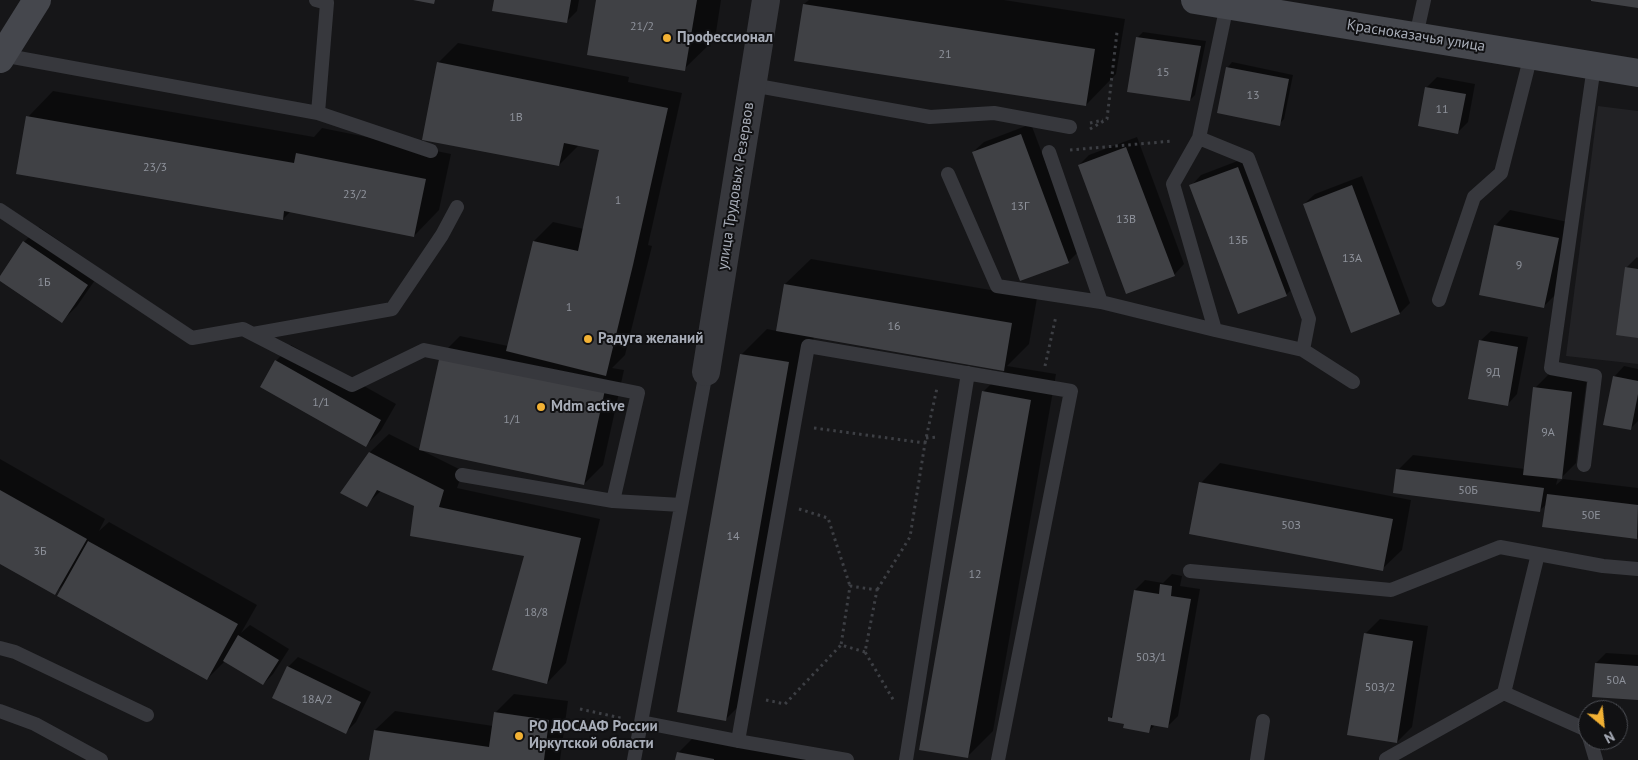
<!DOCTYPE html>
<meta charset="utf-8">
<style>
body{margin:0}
#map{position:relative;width:1638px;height:760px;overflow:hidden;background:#161618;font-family:"PT Sans",sans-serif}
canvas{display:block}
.north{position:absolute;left:1578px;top:700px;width:50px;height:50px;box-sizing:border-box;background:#111113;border:1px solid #4d4f55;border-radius:50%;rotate:152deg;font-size:14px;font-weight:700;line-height:20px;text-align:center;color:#a8adb8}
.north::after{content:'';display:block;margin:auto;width:18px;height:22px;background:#f2b134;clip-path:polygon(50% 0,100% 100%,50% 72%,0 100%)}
</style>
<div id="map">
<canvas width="1638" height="760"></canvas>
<div class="north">N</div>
</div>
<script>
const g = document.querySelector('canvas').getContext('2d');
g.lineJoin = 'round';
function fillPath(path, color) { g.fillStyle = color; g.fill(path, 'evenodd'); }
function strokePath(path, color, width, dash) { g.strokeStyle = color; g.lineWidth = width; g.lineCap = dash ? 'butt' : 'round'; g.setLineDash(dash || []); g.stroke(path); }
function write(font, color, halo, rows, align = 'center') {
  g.font = font + ' "PT Sans",sans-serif'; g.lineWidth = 4; g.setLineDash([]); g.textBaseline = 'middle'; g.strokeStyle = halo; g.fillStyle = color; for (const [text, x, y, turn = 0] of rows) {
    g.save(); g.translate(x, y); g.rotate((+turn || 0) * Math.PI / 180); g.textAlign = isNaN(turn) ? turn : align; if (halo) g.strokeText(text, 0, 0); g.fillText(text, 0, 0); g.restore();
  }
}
const built = new Path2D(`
 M1598 106 1638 111V364L1566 356Z`);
const shadow = new Path2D(`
 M495 0H579L577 11 567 21Z
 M598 0H721L715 39 684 69Z
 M809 0H1004L1125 19 1116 74 1086 105 804 4Z
 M1143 32 1206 41 1195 95 1190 100 1138 37Z
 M458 43 629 77 628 82 682 93 648 245 652 246 625 355 612 368 624 370 603 465 584 484 421 450 463 471 457 488 600 519 566 663 547 683 526 555 382 490 366 505 369 453 389 434 421 450 441 355 460 336 508 346 534 241 553 222 584 229 600 149 578 146 559 165 438 63Z
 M1232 62 1293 75 1284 119 1279 124 1219 112 1228 67Z
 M1437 77 1475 84 1468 122 1457 133 1426 88Z
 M53 91 314 137 322 128 451 154 439 210 414 236 291 211 283 219 28 117Z
 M1031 124 1079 251 1068 262 973 152 984 142Z
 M1137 137 1184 264 1174 275 1079 165 1089 155Z
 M1248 157 1296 285 1286 295 1191 186 1201 175Z
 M1362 176 1410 303 1400 313 1304 204 1315 194Z
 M1510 210 1573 223 1559 291 1544 306 1495 226Z
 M39 227 102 270 77 306 62 321 0 280 24 242Z
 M1637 257 1638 258V337L1626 268Z
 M811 259 1037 298 1029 344 1007 366 1056 374 993 731 967 757 983 392 1005 370 814 336 751 694 725 720 741 355 767 329 777 331 785 284Z
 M1491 331 1528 337 1517 394 1507 405 1480 341Z
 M291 345 396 404 381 430 366 445 262 386 276 361Z
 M1624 366 1638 369V421L1630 429 1614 377Z
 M1550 373 1587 377 1576 463 1561 478 1558 477 1556 485 1563 479 1638 488V537L1637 538 1547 504 1540 510 1398 470 1413 455 1525 469 1535 388Z
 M0 459 105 519 99 531 109 522 257 605 241 633 250 625 289 649 273 674 263 684 225 661 207 679 64 584 54 594 0 563Z
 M1220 463 1411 500 1402 550 1382 569 1201 483Z
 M1172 574 1182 576 1180 586 1200 589 1178 716 1168 726 1156 724 1149 731 1110 718 1114 713 1135 590 1145 580 1163 583Z
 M1380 619 1428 626 1412 727 1397 742 1365 634Z
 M1606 653 1638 655V699L1596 663Z
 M298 657 371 692 356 722 346 732 288 667Z
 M514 694 568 701 560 760H371L375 730 395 711 493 726 495 713Z
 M697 734 849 760H677L678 753Z`);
const building = new Path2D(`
 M413 0H435L434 4Z
 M494 0H571L567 23 492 11Z
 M596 0H697L685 71 587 55Z
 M1591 0H1638V8L1591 1Z
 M803 4 1095 49 1086 106 794 61Z
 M1136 37 1201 46 1190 101 1127 92Z
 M437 62 668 108 633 265 606 376 506 351 533 241 578 251 599 150 564 143 559 166 422 140Z
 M1226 67 1289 79 1280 126 1217 113Z
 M1425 87 1466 94 1458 134 1418 126Z
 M26 116 294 163 296 153 426 179 414 237 284 211 283 220 16 174Z
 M1021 134 1069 263 1020 281 972 152Z
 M1126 147 1175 276 1126 294 1078 165Z
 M1238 167 1287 296 1238 314 1189 185Z
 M1352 185 1400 314 1351 333 1303 204Z
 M1494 225 1559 238 1544 308 1479 295Z
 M23 241 88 285 62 323 0 281V276Z
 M1625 267 1638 269V338L1616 335Z
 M784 284 1012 323 1004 371 776 331Z
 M1479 340 1518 347 1508 406 1468 399Z
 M740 354 789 362 726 721 677 712Z
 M440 355 605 390 584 485 419 450Z
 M275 360 381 420 366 447 260 387Z
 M1613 376 1638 381V394L1631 430 1603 425Z
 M1533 387 1572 392 1562 479 1523 475Z
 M982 391 1031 400 968 758 919 750Z
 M369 452 444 490 439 507 581 538 547 684 492 670 524 556 410 536 414 506 377 490 367 507 340 493Z
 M1396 469 1544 488 1540 512 1393 493Z
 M1199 482 1393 519 1383 571 1189 534Z
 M0 490 87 539 55 595 0 564Z
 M1547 494 1638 505 1637 539 1542 527Z
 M88 541 238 624 207 680 57 596Z
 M1160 584 1172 586 1171 596 1191 599 1168 728 1151 725 1149 733 1123 728 1124 724 1108 721V717L1112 718 1134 590 1159 594Z
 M1364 633 1413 641 1397 743 1347 735Z
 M238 635 279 660 263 685 223 661Z
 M1595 663 1638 666V700L1592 697Z
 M287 666 361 702 346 734 272 698Z
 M494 712 549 720 544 760H369L374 730 489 747Z
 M677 752 714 759V760H675Z`);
const path = new Path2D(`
 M1090 123 1103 120
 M1090 129 1107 119 1117 32
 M1070 150 1173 141
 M1045 366 1056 316
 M814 428 925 443 910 537 877 590
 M926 438 938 437
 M925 443 937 388
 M799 509 828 518 850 586
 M865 652 841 645 850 586 877 590 865 652 894 701
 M766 700 785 704 841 645
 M580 709 621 718`);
const lane = new Path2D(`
 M1227 5 1199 138 1173 184 1215 330 1303 350
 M1416 36 1424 0
 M2 55 318 113 327 3 316 0
 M752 85 930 117 994 113 1070 127
 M318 113 431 151
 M1199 138 1248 158 1309 319 1303 350 1353 382
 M1049 152 1101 302 1215 330
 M948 174 997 286 1101 302
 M0 210 192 338 243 329 352 385 424 350 638 393 613 501 681 505
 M1439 300 1474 197 1501 173 1531 55
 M253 334 392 309 442 235 457 207
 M1584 465 1595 376 1551 368 1594 66
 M462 475 613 501
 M1538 554 1504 693 1587 730 1588 733
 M1190 571 1391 590 1500 547 1603 566 1638 569
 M0 648 15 652 147 715
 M0 711 35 724 101 760
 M641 722 738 741 847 760
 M1590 740 1596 760
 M738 741 808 346 1071 391 998 760
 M1386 759 1504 693
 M634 760 706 372
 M906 760 968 373
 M1257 760 1263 721`);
const street = new Path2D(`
 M706 372 766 0`);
const secondary = new Path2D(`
 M1195 0 1638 73
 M0 59 37 0`);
const markers = [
 [667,38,5,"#f2b134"],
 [588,339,5,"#f2b134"],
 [541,407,5,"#f2b134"],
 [519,736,5,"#f2b134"]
];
const numberNames = [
 ["21/2",642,27],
 ["21",945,55],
 ["15",1163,73],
 ["13",1253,96],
 ["11",1442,110],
 ["1В",516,118],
 ["23/3",155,168],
 ["23/2",355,195],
 ["1",618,201],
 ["13Г",1020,207],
 ["13В",1126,220],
 ["13Б",1238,241],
 ["13А",1352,259],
 ["9",1519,266],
 ["1Б",44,283],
 ["1",569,308],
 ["16",894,327],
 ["9Д",1493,373],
 ["1/1",321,403],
 ["1/1",512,420],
 ["9А",1548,433],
 ["50Б",1468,491],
 ["50Е",1591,516],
 ["50З",1291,526],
 ["14",733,537],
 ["3Б",40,552],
 ["12",975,575],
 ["18/8",536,613],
 ["50З/1",1151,658],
 ["50А",1616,681],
 ["50З/2",1380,688],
 ["18А/2",317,700]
];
const streetNames = [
 ["Красноказачья улица",1416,36,9],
 ["улица Трудовых Резервов",736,186,-81]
];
const poiNames = [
 ["Профессионал",677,38],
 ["Радуга желаний",598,339],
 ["Mdm active",551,407],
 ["РО ДОСААФ России",529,727],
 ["Иркутской области",529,744]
];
fillPath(built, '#222225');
fillPath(shadow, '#0007');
fillPath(building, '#404145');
strokePath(path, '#3d3f44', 3, [2.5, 4]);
strokePath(lane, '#37383d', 14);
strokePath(street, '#37383d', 28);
strokePath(secondary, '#45474d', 28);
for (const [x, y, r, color] of markers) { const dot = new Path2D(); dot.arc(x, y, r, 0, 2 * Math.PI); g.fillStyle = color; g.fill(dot); strokePath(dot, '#111113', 2); }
write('12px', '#8e929b', null, numberNames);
write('15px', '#a8adb8', '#111113', streetNames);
write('bold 15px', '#a8adb8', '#111113', poiNames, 'left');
</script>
